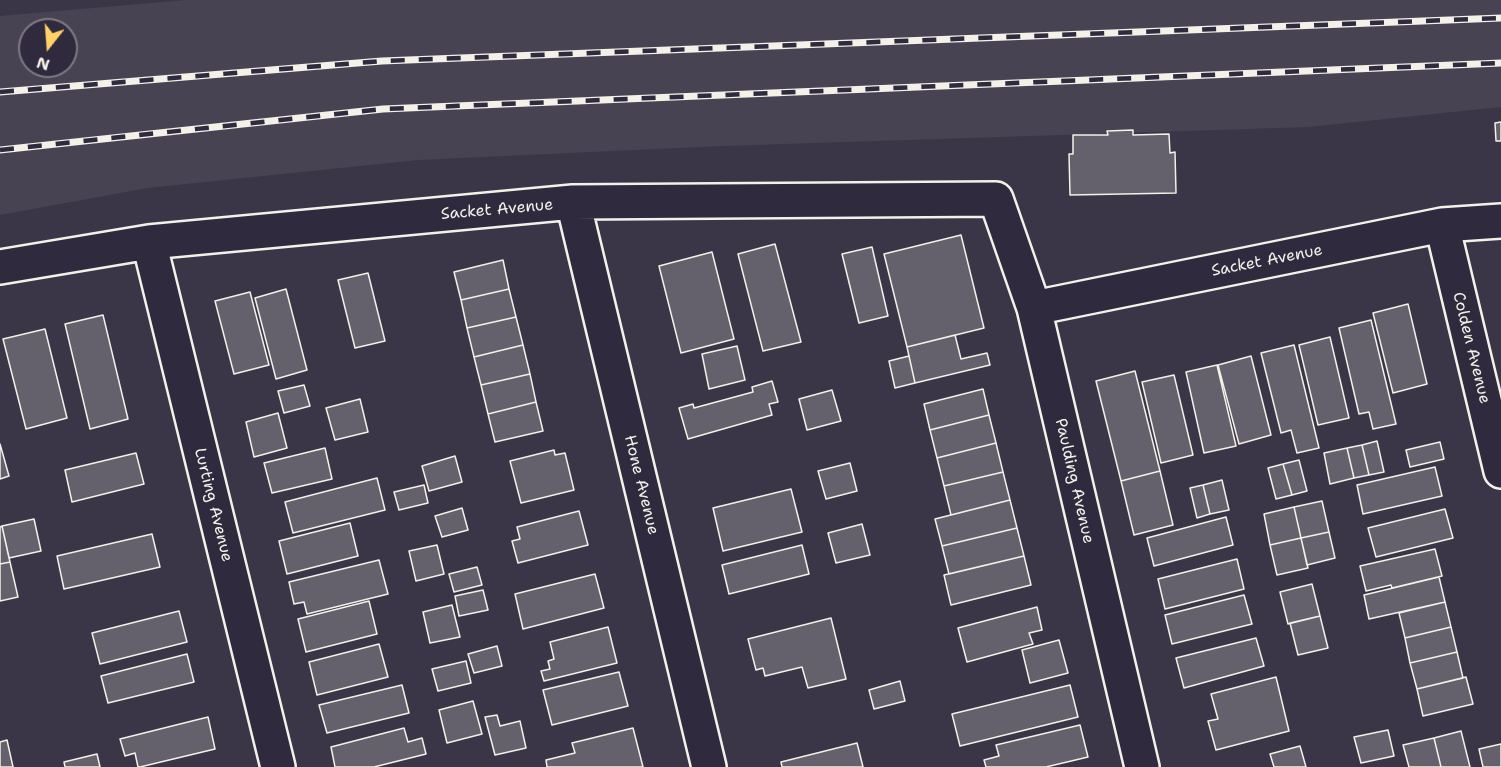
<!DOCTYPE html>
<style>
body{margin:0}
#map{position:relative;width:1501px;height:767px;overflow:hidden;background:#3b3647;font-family:"Shantell Sans",sans-serif}
canvas{display:block}
.north{position:absolute;left:18px;top:18px;width:60px;height:60px;box-sizing:border-box;background:#2f2a3d;border:2px solid #7e7a81;border-radius:50%;rotate:197deg;font-size:16px;font-weight:700;line-height:24px;text-align:center;color:#f4f1e8}
.north::after{content:'';display:block;margin:auto;width:21px;height:27px;background:#ffd166;clip-path:polygon(50% 0,100% 100%,50% 72%,0 100%)}
</style>
<div id="map">
<canvas width="1501" height="767"></canvas>
<div class="north">N</div>
</div>
<script>
const g = document.querySelector('canvas').getContext('2d');
g.lineJoin = 'round';
function fillPath(path, color) { g.fillStyle = color; g.fill(path, 'evenodd'); }
function strokePath(path, color, width, dash) { g.strokeStyle = color; g.lineWidth = width; g.lineCap = dash ? 'butt' : 'round'; g.setLineDash(dash || []); g.stroke(path); }
function write(font, color, halo, rows, align = 'center') {
  g.font = font + ' "Shantell Sans",sans-serif'; g.lineWidth = 6; g.setLineDash([]); g.textBaseline = 'middle'; g.strokeStyle = halo; g.fillStyle = color; for (const [text, x, y, turn = 0] of rows) {
    g.save(); g.translate(x, y); g.rotate((+turn || 0) * Math.PI / 180); g.textAlign = isNaN(turn) ? turn : align; if (halo) g.strokeText(text, 0, 0); g.fillText(text, 0, 0); g.restore();
  }
}
const built = new Path2D(`
 M186 0H1501V107L1308 127 722 146 418 160 147 188 0 215V16ZM30 30H66V66H30Z`);
const building = new Path2D(`
 M1501 122V141H1496L1495 123Z
 M1133 130V135L1169 134 1170 153 1175 152 1176 193 1070 195 1069 154H1073V135H1108L1107 131Z
 M961 235 984 328 907 347 884 254Z
 M775 244 801 342 763 351 738 254Z
 M872 247 888 316 859 323 842 254Z
 M712 252 734 339 681 353 659 266Z
 M503 260 509 289 461 300 454 272Z
 M368 273 385 341 355 348 338 280Z
 M286 289 307 370 276 379 255 298Z
 M509 289 516 317 467 328 461 300Z
 M250 292 269 365 234 374 215 301Z
 M1408 304 1427 384 1393 393 1373 313Z
 M103 315 128 419 90 429 65 324Z
 M516 317 523 345 474 357 467 328Z
 M1371 320 1396 424 1373 429 1369 412 1359 414 1339 328Z
 M45 329 67 418 26 429 3 339Z
 M955 335 961 359 987 353 990 365 915 383 907 347Z
 M1330 337 1349 418 1318 425 1299 345Z
 M523 345 530 374 481 385 474 357Z
 M1294 345 1319 448 1297 453 1291 430 1281 433 1261 353Z
 M737 346 745 380 709 389 702 354Z
 M909 356 915 383 895 388 889 361Z
 M1251 356 1271 435 1239 444 1218 365Z
 M1217 365 1236 446 1204 453 1186 372Z
 M1135 371 1160 471 1121 481 1096 381Z
 M530 374 536 402 488 414 481 385Z
 M1174 375 1193 455 1161 463 1142 382Z
 M772 381 778 402 769 404 772 415 688 439 679 408 693 404 694 408 753 392 752 387Z
 M304 385 310 406 284 413 278 391Z
 M983 389 989 415 930 430 924 404Z
 M832 390 841 421 807 430 799 399Z
 M360 399 368 432 335 440 326 408Z
 M536 402 543 431 495 442 488 414Z
 M278 413 287 448 254 457 246 422Z
 M989 415 996 443 937 458 930 430Z
 M1377 441 1384 472 1369 475 1362 445Z
 M1440 442 1444 459 1410 467 1406 450Z
 M996 443 1003 472 944 486 937 458Z
 M0 444 9 476 0 479Z
 M1362 445 1369 475 1354 478 1347 448Z
 M325 448 332 479 272 493 264 463Z
 M1347 448 1354 478 1330 484 1324 453Z
 M554 450 555 455 565 453 574 490 521 503 510 461Z
 M136 453 144 484 72 502 65 470Z
 M455 456 462 482 429 491 422 466Z
 M1299 460 1307 491 1292 495 1283 464Z
 M850 463 857 491 826 499 818 471Z
 M1283 464 1292 495 1276 499 1268 468Z
 M1435 467 1442 496 1363 514 1357 485Z
 M1160 471 1173 525 1134 535 1121 481Z
 M1003 472 1010 500 951 515 944 486Z
 M377 478 385 510 293 533 285 502Z
 M1222 480 1229 510 1210 514 1203 485Z
 M424 485 428 503 399 510 394 492Z
 M1203 485 1210 514 1197 518 1190 488Z
 M791 489 802 532 723 551 713 508Z
 M1010 500 1017 528 942 546 935 519Z
 M1322 501 1329 532 1301 538 1294 507Z
 M1294 507 1301 538 1270 545 1264 514Z
 M462 508 468 530 442 537 435 516Z
 M1445 509 1453 538 1376 557 1368 528Z
 M579 511 588 545 518 563 512 541 520 539 517 527Z
 M1226 517 1233 545 1154 566 1147 538Z
 M34 519 41 551 9 558 2 526Z
 M350 523 358 556 287 574 279 541Z
 M862 524 870 555 836 563 828 533Z
 M2 526 10 562 0 564V527Z
 M1017 528 1024 556 949 574 942 546Z
 M1329 532 1335 558 1307 565 1301 538Z
 M152 534 160 567 64 589 57 556Z
 M1301 538 1308 568 1277 575 1270 545Z
 M437 545 444 574 416 581 409 551Z
 M802 545 809 574 729 594 722 565Z
 M1435 549 1442 576 1392 588 1391 585 1366 591 1360 566Z
 M1024 556 1031 585 951 605 944 575Z
 M1237 559 1244 589 1165 609 1158 579Z
 M379 560 388 594 307 614 304 602 294 604 289 582Z
 M10 562 18 597 0 601V564Z
 M477 567 482 585 454 592 449 574Z
 M595 574 604 608 523 629 515 594Z
 M1439 577 1445 602 1369 619 1364 595Z
 M1312 584 1320 616 1288 624 1280 592Z
 M483 590 488 610 459 616 455 596Z
 M1244 595 1252 624 1172 644 1165 615Z
 M369 601 377 634 306 652 298 619Z
 M1445 602 1451 627 1405 638 1399 613Z
 M452 605 460 637 430 643 423 612Z
 M1037 607 1042 630 1029 633 1033 644 967 662 958 628Z
 M179 611 187 642 100 664 92 633Z
 M1320 616 1328 648 1298 655 1290 623Z
 M831 618 846 679 808 688 802 667 765 676 763 668 756 670 748 639Z
 M608 627 617 663 544 681 541 671 550 669 548 661 554 659 550 642Z
 M1451 627 1457 652 1410 663 1405 638Z
 M1256 638 1264 666 1184 688 1176 658Z
 M1059 640 1068 673 1030 683 1022 650Z
 M379 644 388 677 317 695 309 662Z
 M497 646 502 666 474 673 468 654Z
 M1457 652 1463 678 1417 689 1410 663Z
 M187 654 194 682 108 703 101 676Z
 M466 661 471 683 438 691 432 669Z
 M619 672 628 706 552 725 543 690Z
 M1276 677 1289 731 1216 750 1208 721 1218 719 1211 694Z
 M1466 677 1473 704 1423 716 1417 689Z
 M900 681 905 701 874 709 869 690Z
 M402 685 409 713 327 733 319 705Z
 M1070 685 1078 717 960 746 952 714Z
 M473 701 482 734 447 743 439 710Z
 M497 715 500 726 520 721 526 748 495 755 485 717Z
 M208 717 215 749 140 767H138L135 753 125 756 120 739Z
 M1080 725 1088 757 1046 767H986L984 760 999 756 996 745Z
 M404 728 408 742 422 738 426 754 374 767H335L331 747Z
 M633 728 643 767H547L546 760 575 753 572 743Z
 M1388 730 1394 756 1361 763 1354 737Z
 M1461 731 1470 767H1441L1434 738Z
 M1434 738 1441 767H1409L1403 745Z
 M7 740 13 767H0V742Z
 M857 743 863 767H782L781 762Z
 M1501 744V767H1483L1479 749Z
 M1300 746 1306 767H1274L1270 754Z
 M97 754 100 767H65L64 762Z`);
const minor = new Path2D(`
 M573 202 709 767
 M1442 225 1501 471
 M149 242 278 767
 M0 267 149 242 573 202 996 199 1034 308 1142 767
 M1034 308 1442 225 1501 221`);
const rail = new Path2D(`
 M0 92 382 61 1501 18
 M0 150 383 109 1501 63`);
const streetNames = [
 ["Sacket Avenue",497,210,-5],
 ["Sacket Avenue",1267,261,-11],
 ["Colden Avenue",1471,348,76],
 ["Paulding Avenue",1074,481,77],
 ["Hone Avenue",641,485,76],
 ["Lurting Avenue",213,505,76]
];
fillPath(built, '#484352');
fillPath(building, '#65616c');
strokePath(building, '#f4f1e8', 1.5);
strokePath(minor, '#f4f1e8', 38);
strokePath(minor, '#2f2a3d', 33);
strokePath(rail, '#f4f1e8', 7);
strokePath(rail, '#2f2a3d', 4.5, [14]);
write('16px', '#f4f1e8', '#2f2a3d', streetNames);
</script>
